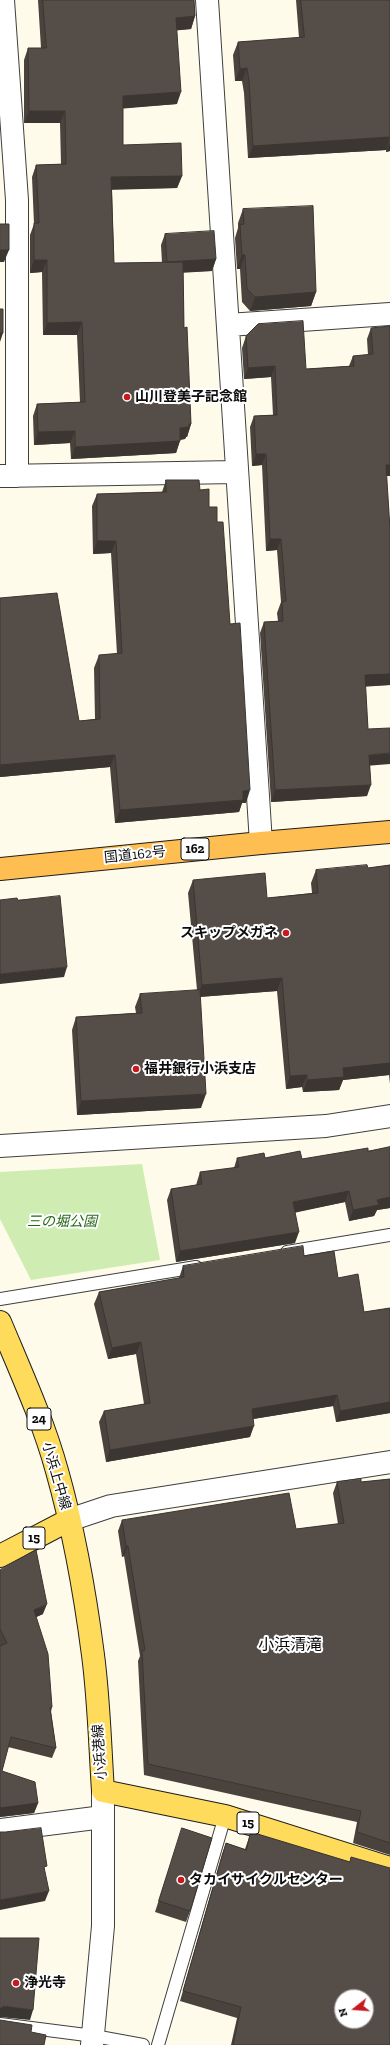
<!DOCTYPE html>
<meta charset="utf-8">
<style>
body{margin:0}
#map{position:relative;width:390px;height:2045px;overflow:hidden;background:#fffbeb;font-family:"Zilla Slab",serif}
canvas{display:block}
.north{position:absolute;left:334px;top:1989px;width:40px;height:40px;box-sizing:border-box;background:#fff;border:1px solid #9e9e9e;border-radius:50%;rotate:253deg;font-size:11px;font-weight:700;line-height:16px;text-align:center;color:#0c0c0c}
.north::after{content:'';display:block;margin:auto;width:14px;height:18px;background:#c61a1e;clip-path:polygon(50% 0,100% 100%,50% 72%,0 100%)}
</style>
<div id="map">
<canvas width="390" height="2045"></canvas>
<div class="north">N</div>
</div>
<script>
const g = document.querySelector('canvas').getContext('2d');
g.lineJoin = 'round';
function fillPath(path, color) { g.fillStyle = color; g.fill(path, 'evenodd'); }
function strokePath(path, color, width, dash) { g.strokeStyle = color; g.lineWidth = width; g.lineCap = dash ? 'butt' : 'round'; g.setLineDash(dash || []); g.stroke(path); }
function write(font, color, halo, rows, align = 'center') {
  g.font = font + ' "Zilla Slab","Noto Sans JP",serif'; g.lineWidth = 4; g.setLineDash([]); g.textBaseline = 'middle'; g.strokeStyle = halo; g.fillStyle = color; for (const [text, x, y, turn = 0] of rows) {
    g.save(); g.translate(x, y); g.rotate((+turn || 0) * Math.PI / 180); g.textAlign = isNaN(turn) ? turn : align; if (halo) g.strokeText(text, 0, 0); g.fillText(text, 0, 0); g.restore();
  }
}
const green = new Path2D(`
 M142 1164 160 1260 31 1280 0 1219V1172Z`);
const service = new Path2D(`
 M287 1252 390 1235
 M0 1299 196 1267
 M0 2024 94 2036 143 2045
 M158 2045 225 1816`);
const minor = new Path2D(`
 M3 0 17 200V476
 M207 0 261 843
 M228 325 390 314
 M0 476 236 472
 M0 1146 326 1126 390 1116
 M0 1830 103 1817`);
const tertiary = new Path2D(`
 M69 1520 111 1506 390 1462
 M92 2045 103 1926V1791`);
const primary = new Path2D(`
 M0 1322C20 1370 43 1420 57 1471 74 1531 85 1593 93 1655 99 1700 100 1746 103 1791L225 1816 390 1868
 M0 1556 69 1520`);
const trunk = new Path2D(`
 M0 869 261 843 390 832`);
const wall = new Path2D(`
 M38 0H194L195 16 191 29 176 30 177 104 123 108V145L182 176 177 188 112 189 114 263H162L161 245 165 234 216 259 212 271 183 272 184 328 191 424 187 437H186L185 439 180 440 176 453 71 459 70 443 34 445 33 416 37 404 80 402 77 335H43L42 272 30 273V235L34 224 32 177 36 165 61 164 60 123H24V60L28 48H41Z
 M296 0H390V151L386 152V150L248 158 244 93 242 81H235L233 55 238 42 299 38Z
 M243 209 316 292 311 306 250 311 242 302 240 269H237L235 238 238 228V223Z
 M371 328 390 476H386L390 529V685L365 686 370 766 367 796 271 802 260 633 264 622 278 621 277 613 281 602 277 550 266 551 262 465 252 466 250 427 254 416 273 415 271 377 244 379 242 348 246 336 306 369 349 366 353 356 368 355 367 339Z
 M166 480 200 490 217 522 230 624 246 803H242L239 812 115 823 110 767 0 777V598L79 721 95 719 94 668 99 655 117 654 111 553 93 554 92 506 97 494 162 492Z
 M390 865V1084L389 1075 343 1080 339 1090 303 1092 302 1087 286 1089 277 991 200 997 201 1108 77 1115 72 1030 76 1017 136 1013 135 1007 140 994 197 990 188 893 193 880 267 898 312 893 311 883 316 870 368 868Z
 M390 1147V1208L377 1210 374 1216 349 1221 345 1202 295 1212V1243L176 1262 167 1200 171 1189 196 1185 200 1172 234 1168 237 1158 302 1159 368 1151Z
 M304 1256 338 1278 364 1312 390 1308V1413L336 1422 333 1406 253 1419 250 1437 106 1462 99 1422 104 1411 144 1404 136 1354 108 1359 94 1304 99 1292 179 1278 183 1266Z
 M390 1479V1855L353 1843 357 1822 144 1775 138 1661 140 1656 124 1556 122 1557 118 1531 122 1520 296 1529 338 1524 333 1493 337 1482H361Z
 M0 1570 43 1614 36 1617 52 1707 51 1712 56 1748 52 1758 8 1747 2 1771 38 1803 34 1813 0 1817Z
 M182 1828 190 1911 186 1922 155 1912Z
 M251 1832 350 1862 351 1857 390 2045H231L237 2018 180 2001 222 1854 226 1843 245 1849Z`);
const shadedWall = new Path2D(`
 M195 16 191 29 171 31 176 18Z
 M247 68 242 81H235L240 69Z
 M181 92 177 104 118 109 123 96Z
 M29 111H65L60 123H24Z
 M390 137 386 150 248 158 253 146Z
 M390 141V151L386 152Z
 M182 176 177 188 107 190 111 177Z
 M0 250H9L4 262H0Z
 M242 255H245L240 269H237Z
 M216 259 212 271 163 274 167 262Z
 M34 260H47L42 272 30 273Z
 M316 292 311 306 250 311 255 297Z
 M82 322 77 335H43L47 323Z
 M0 333H3L0 342Z
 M275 366 271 377 244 379 248 368Z
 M189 424H191L187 437H186L185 439 175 440 180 428Z
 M75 431 70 443 34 445 38 432Z
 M180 441 176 453 71 459 75 447Z
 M256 454H266L262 465 252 466Z
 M386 465H390V476H382Z
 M270 539H281L277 550 266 551Z
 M97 541H116L111 553 93 554Z
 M390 674V685L361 687 365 675Z
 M390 753V764L365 766 369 755Z
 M115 755 110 767 0 777V765Z
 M371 785 367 796 271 802 275 790Z
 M250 790 246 803H242L239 812 115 823 120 810 243 791Z
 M67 967 64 977 0 984V974Z
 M282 978 277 991 197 997 202 985Z
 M390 1063V1072L389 1075 343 1080 339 1090 303 1092 307 1080 343 1068Z
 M307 1075 302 1087 286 1089 290 1076Z
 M206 1094 201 1108 77 1115 81 1101Z
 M349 1191 345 1202 289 1214 293 1202Z
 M390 1197V1208L377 1210 374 1216 349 1221 353 1210 377 1200Z
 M299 1232 295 1243 176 1262 180 1251Z
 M141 1342 136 1354 108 1359 112 1348Z
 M337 1395 333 1406 247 1420 252 1409Z
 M390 1402V1413L336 1422 340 1411Z
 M254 1426 250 1437 106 1462 110 1450Z
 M126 1546H128L124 1556 122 1557Z
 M47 1604 43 1614 30 1620 34 1610Z
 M38 1803 34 1813 0 1817V1808L2 1807Z
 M49 1891 45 1901 0 1910V1900Z
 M4 2006 33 2010 30 2020 0 2017V2008Z`);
const building = new Path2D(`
 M43 0H194L195 16 176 18 181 92 123 96V145L181 143 182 176 111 177 114 263 183 262 184 328 187 327 191 424H189V427L180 428V441L75 447V431L38 432 37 404 85 402 82 322 47 323V260H34V223H39L36 165 66 164 65 111H29L28 48H46Z
 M301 0H390V137L253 146 249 81 247 68 240 69 238 42 304 37Z
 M313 206 316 292 255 297 247 289 245 255H242L240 225 244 224 243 209Z
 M0 224H9V250H0Z
 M214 231 216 259 167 262 165 234Z
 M0 309H3V333H0Z
 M303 321 306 369 354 366 353 356 373 354 371 328 390 326V465H386L390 529V674L365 675 368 729 390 728V753L369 755 371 785 275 790 264 622 283 621 282 602 286 601 281 539H270L266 454H256L254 416 277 415 275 366 248 368 246 336 258 324Z
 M166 480H199L200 490 209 489V507H217V522H223L230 624 240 623 250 790 243 791V800L120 810 115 755 0 765V598L57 593 79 721 100 719 99 655 122 653 116 541H97V494L166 492Z
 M367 865 368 868 390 865V1063L343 1068 344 1077 307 1080V1075L290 1076 282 978 202 985 193 880 265 873 267 898 318 893 316 870Z
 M60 896 67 967 0 974V900L17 898 18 900Z
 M200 990 206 1094 81 1101 76 1017 142 1013 140 994Z
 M390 1147V1197L377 1200 379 1205 353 1210 349 1191 293 1202 299 1232 180 1251 171 1189 202 1184 200 1172 239 1167 237 1158 264 1153 265 1158 300 1151 302 1159 368 1148V1151Z
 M303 1246 304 1256 334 1251 338 1278 358 1274 364 1312 390 1308V1402L340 1411 337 1395 252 1409 254 1426 110 1450 104 1411 150 1403 141 1342 112 1348 99 1292 184 1277 183 1266Z
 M361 1479V1482L390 1479V1843L357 1832 361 1811 148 1764 142 1651 145 1650 128 1546H126L122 1520 289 1493 296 1529 344 1523 337 1482Z
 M36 1550 47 1604 34 1610 48 1654 52 1707 50 1708 56 1748 11 1737 2 1771 35 1782 38 1803 0 1808V1646L7 1643 0 1629V1570Z
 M41 1828 47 1866 44 1867 49 1891 0 1900V1832H5Z
 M182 1828 212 1838 190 1911 159 1901Z
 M251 1832 350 1862 351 1857 390 1868V2045H233L241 2007 183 1991 226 1843 246 1850ZM342 1997H366V2021H342Z
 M0 1938H39L33 2010 4 2006 0 2008Z
 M0 2020 32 2025 31 2032 46 2035 44 2045H0Z`);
const markers = [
 [127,397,4,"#c61a1e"],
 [286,933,4,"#c61a1e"],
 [136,1069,4,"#c61a1e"],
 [181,1880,4,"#c61a1e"],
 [16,1983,4,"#c61a1e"]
];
const shields = [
 [195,849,28],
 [39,1419,24],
 [34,1538,22],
 [248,1823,22]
];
const shieldNames = [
 ["162",195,849],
 ["24",39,1419],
 ["15",34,1538],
 ["15",248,1823]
];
const poiNames = [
 ["山川登美子記念館",135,397],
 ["スキップメガネ",278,933,"right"],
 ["福井銀行小浜支店",144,1069],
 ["タカイサイクルセンター",189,1880],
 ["浄光寺",24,1983]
];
const streetNames = [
 ["国道162号",135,855,-6],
 ["小浜上中線",56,1476,74],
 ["小浜港線",100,1752,-94]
];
const parkNames = [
 ["三の堀公園",62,1222]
];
const quarterNames = [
 ["小浜清滝",290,1645]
];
fillPath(green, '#cfecb2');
strokePath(service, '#3f3f3f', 14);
strokePath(minor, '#3f3f3f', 24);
strokePath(tertiary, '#3f3f3f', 24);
strokePath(primary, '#1d1d1d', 24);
strokePath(trunk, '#1d1d1d', 24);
strokePath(service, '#fff', 12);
strokePath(minor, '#fff', 22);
strokePath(tertiary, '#fff', 22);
strokePath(primary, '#ffdb5b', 22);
strokePath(trunk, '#ffbe52', 22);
fillPath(wall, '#49423d');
fillPath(shadedWall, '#3c3632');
fillPath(building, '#554d47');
strokePath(building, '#3c3632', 1);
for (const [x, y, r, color] of markers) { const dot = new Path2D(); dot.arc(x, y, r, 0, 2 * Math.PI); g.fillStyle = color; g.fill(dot); strokePath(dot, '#fff', 1.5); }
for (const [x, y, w] of shields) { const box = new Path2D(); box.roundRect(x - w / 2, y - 11, w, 22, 3); g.fillStyle = '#fff'; g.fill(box); strokePath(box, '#0c0c0c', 1); }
write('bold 13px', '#0c0c0c', null, shieldNames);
write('bold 14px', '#0c0c0c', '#fff', poiNames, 'left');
write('14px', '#0c0c0c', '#fff', streetNames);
write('italic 14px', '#276818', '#fff', parkNames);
write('16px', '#0c0c0c', '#fff', quarterNames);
</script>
